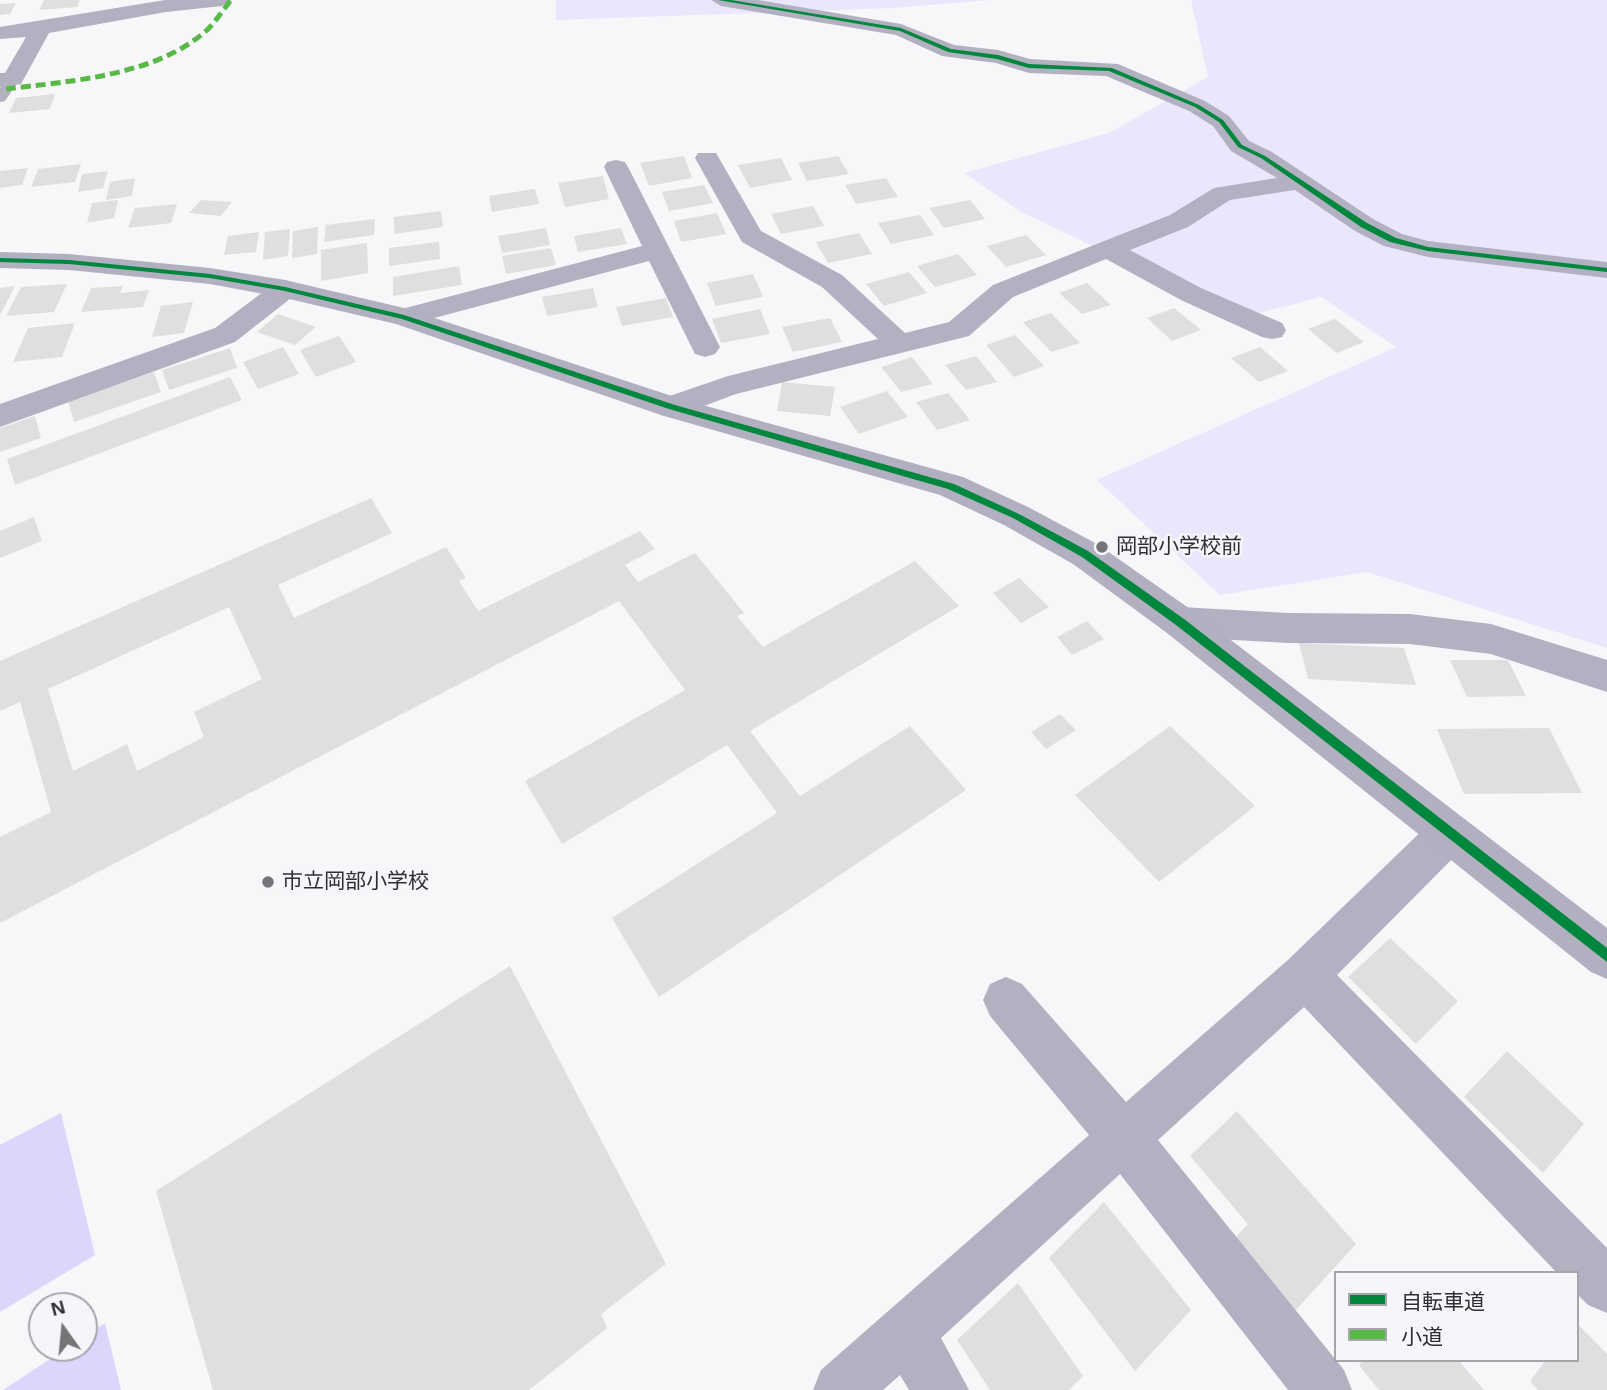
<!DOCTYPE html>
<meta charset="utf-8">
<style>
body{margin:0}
#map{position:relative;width:1607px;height:1390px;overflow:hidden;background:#f7f6f9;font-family:Helvetica,"Noto Sans JP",sans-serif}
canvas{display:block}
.legend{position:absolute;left:1334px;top:1271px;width:245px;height:91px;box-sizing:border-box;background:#f6f5fa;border:2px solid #a6a6aa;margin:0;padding:9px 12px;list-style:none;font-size:21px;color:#2f2f31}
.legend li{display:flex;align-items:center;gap:14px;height:35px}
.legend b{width:35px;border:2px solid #a6a6aa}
.north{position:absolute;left:28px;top:1292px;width:70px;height:70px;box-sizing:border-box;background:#f6f5fa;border:2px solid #a6a6aa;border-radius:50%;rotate:345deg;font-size:19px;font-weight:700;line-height:28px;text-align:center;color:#2f2f31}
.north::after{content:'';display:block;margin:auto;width:24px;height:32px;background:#757577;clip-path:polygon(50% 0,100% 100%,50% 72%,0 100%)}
</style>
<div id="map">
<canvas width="1607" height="1390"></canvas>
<ul class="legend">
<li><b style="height:9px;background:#00873e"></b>自転車道</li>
<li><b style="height:9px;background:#58b947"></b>小道</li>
</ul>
<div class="north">N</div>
</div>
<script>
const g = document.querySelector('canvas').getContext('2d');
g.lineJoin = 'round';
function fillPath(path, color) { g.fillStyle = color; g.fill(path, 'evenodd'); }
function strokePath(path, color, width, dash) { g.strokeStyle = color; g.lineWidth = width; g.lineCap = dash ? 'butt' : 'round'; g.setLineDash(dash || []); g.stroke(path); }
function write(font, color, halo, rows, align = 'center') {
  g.font = font + ' Helvetica,"Noto Sans JP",sans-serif'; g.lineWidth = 5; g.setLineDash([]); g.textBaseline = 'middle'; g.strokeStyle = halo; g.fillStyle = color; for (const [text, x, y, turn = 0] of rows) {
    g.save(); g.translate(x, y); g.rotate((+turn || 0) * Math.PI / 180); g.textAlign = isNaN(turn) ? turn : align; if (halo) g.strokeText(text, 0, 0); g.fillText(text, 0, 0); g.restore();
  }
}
const green = new Path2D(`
 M556 0H992L893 8 556 20Z
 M1191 0H1607V648L1367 572 1220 595 1097 480 1396 347 1321 297 1243 317 1023 213 964 173 1109 133 1208 77Z`);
const water = new Path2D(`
 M61 1113 95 1255 0 1312V1145Z
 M105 1323 121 1390H3L67 1348H84V1337Z`);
const building = new Path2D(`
 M44 0H80L77 7 39 10Z
 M16 3 10 14 0 15V4Z
 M55 94 50 109 9 113 16 98Z
 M684 156 692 178 649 186 640 163Z
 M838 156 849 174 807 181 798 163Z
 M781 158 792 180 750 188 738 165Z
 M81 164 75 182 31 187 38 169Z
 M28 168 22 185 0 188V171Z
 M108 171 103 188 78 192 82 174Z
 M603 176 609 199 565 207 558 183Z
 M135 178 132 196 106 200 110 182Z
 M886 178 898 197 856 204 845 185Z
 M704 185 713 203 669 211 662 192Z
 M535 189 539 204 492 212 489 196Z
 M118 200 114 218 87 223 92 203Z
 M201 200 232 202 221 216 189 213Z
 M970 200 985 219 944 228 929 208Z
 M177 204 171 223 128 228 135 208Z
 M813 206 824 226 781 234 771 214Z
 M441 211 443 227 394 234V217Z
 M717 213 726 234 681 242 674 221Z
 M920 215 934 235 891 244 878 223Z
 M375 219 374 235 324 242 326 225Z
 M318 227 317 254 292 258 293 231Z
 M546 228 550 245 502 253 498 236Z
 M621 228 627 244 578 252 574 236Z
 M290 229 288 256 263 260 265 232Z
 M259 232 256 252 224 255 228 236Z
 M859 233 872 254 828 263 816 242Z
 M1026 235 1046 255 1006 267 987 246Z
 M439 242 440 259 389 266V248Z
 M367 243 368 273 321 281V250Z
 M551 248 556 265 506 274 502 256Z
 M958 254 977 275 935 287 917 266Z
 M459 266 462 285 393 296V277Z
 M909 272 927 293 884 306 866 284Z
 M753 274 763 297 716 306 707 283Z
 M1087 283 1111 305 1082 314 1059 293Z
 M67 284 54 312 6 316 21 287Z
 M15 286 0 315V288Z
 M123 286 120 293 149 290 143 307 81 312 91 288Z
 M593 288 598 307 547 316 542 297Z
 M666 298 673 317 622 326 616 307Z
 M193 302 184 333 152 337 161 306Z
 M1174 308 1201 330 1172 341 1147 318Z
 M760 309 770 334 721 343 712 319Z
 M1051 313 1080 343 1051 352 1023 322Z
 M278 314 316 327 295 345 257 332Z
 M830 318 842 342 793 352 782 327Z
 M1335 319 1364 342 1337 353 1308 329Z
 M75 323 62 357 13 362 28 328Z
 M1015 335 1044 366 1014 377 986 345Z
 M339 336 356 362 316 377 300 350Z
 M283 347 299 374 258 389 243 362Z
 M1260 347 1288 371 1259 382 1231 358Z
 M230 348 237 368 169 390 162 370Z
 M976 356 997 382 966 390 945 365Z
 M912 357 933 384 901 392 881 367Z
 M154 372 161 392 74 422 68 401Z
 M230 377 242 400 15 485 7 459Z
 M782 382 835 387 830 416 777 411Z
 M887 391 908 417 859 434 840 407Z
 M948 393 970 420 937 430 916 402Z
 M35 416 41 438 0 452V428Z
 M371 498 392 533 278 585 294 618 446 547 466 578 459 581 478 611 640 531 655 549 625 565 638 582 695 553 744 613 737 616 763 647 915 561 959 606 750 731 800 796 910 726 966 790 659 997 612 918 777 813 727 745 562 844 525 781 685 690 619 601 0 923V837L51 812 20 702 0 711V661ZM229 607 262 679 194 712 204 737 137 771 127 744 73 771 48 689Z
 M34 517 42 541 0 558V531Z
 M1019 578 1049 607 1021 623 993 593Z
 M1087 621 1104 639 1072 655 1057 637Z
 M1299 643 1404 648 1416 685 1308 679Z
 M1450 660H1508L1526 696 1467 697Z
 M1060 714 1076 730 1046 749 1031 732Z
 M1170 726 1255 806 1159 882 1075 795Z
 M1549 728 1582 793 1464 794 1437 729Z
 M1390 938 1458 1001 1416 1044 1348 977Z
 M510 966 666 1264 601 1314 607 1328 529 1390H213L156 1191Z
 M1507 1051 1584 1124 1543 1173 1464 1097Z
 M1237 1111 1356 1244 1295 1311 1234 1239 1248 1224 1190 1156Z
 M1104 1202 1191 1310 1135 1371 1049 1258Z
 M1018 1283 1083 1376 1069 1390H990L957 1340Z
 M1577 1323 1607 1354V1390H1538L1530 1381 1546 1360H1577Z
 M1363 1360H1458L1484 1390H1379L1359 1365Z`);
const lane = new Path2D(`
 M13 75 20 79 5 101 0 102V88L8 76Z`);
const street = new Path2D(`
 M165 0H232L222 6 166 12 49 33 21 84 0 87V73H5L26 37 0 39V27Z
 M711 0H758L901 24 954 45 998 50 1030 59 1118 64 1205 101 1229 116 1249 141 1272 152 1373 219 1402 234 1428 241 1607 262V278L1428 257 1384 246 1355 231 1295 190 1230 200 1188 227 1130 250 1201 288 1282 323 1286 330 1282 337 1272 339 1262 337 1181 300 1106 259 1013 297 969 336 736 394 672 418 661 415 657 407 661 399 728 376 878 339 822 287 742 242 695 158 698 153H716L761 231 842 275 905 333 949 322 993 285 1170 215 1214 188 1277 178 1231 151 1213 126 1189 111 1106 76 1029 73 996 63 942 56 896 35 721 6Z
 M616 160 625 162 628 167 720 347 715 354 705 357 695 354 649 261 404 326 394 323 390 317 394 311 642 246 604 167 607 162Z
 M285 280 295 283 299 289 295 295 235 342 0 427V404L215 328 275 283Z
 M1180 607 1289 613 1410 614 1491 624 1607 660V692L1491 654 1410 644 1289 643 1180 637 1167 633 1162 622 1167 611Z
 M1448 814 1463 820 1469 834 1463 848 1337 975 1607 1248V1313L1588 1305 1577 1294V1273H1557L1304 1007 1158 1140 1344 1370 1352 1390H1288L1120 1174 941 1338 969 1390H909L900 1375 883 1390H813L821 1370 1089 1135 990 1016 983 1000 990 984 1006 977 1022 984 1126 1102 1289 959 1433 820Z`);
const secondary = new Path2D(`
 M0 252 69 254 210 268 285 280 404 308 681 399 963 477 1028 507 1097 544 1193 611 1607 928V979L1591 972 1167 633 1073 564 1004 525 940 495 661 415 396 324 285 298 210 284 69 270 0 268Z`);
const quiet = new Path2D(`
 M6 89C71 81 156 76 207 30 216 21 223 10 231 0`);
const cycleway = new Path2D(`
 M718 0H731L901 28 951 49 998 55 1029 64 1112 68 1199 105 1223 120 1242 145 1265 156 1367 223 1396 238 1428 247 1607 268V272L1428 251 1390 242 1361 227 1261 158 1238 147 1219 122 1195 107 1109 71 1029 68 997 59 948 52 900 31Z
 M0 258 69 260 210 274 285 287 404 315 675 405 954 484 1019 514 1088 551 1184 619 1607 948V962L1176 625 1082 557 1013 518 948 489 669 409 402 319 285 291 210 278 69 264 0 262Z`);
const markers = [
 [1102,547,7,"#757577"],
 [268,882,7,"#757577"]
];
const poiNames = [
 ["岡部小学校前",1116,547],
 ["市立岡部小学校",282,882]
];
fillPath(green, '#eae7fc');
fillPath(water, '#dcd5fc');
fillPath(building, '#dfdfe0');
fillPath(lane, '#b3b0c1');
fillPath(street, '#b3b0c1');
fillPath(secondary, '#b1afc0');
strokePath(quiet, '#58b947', 5, [10, 5]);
fillPath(cycleway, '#00873e');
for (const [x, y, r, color] of markers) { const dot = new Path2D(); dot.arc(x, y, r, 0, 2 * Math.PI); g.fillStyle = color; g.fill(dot); strokePath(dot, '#f6f5fa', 2.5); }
write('21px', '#2f2f31', '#f6f5fa', poiNames, 'left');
</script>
